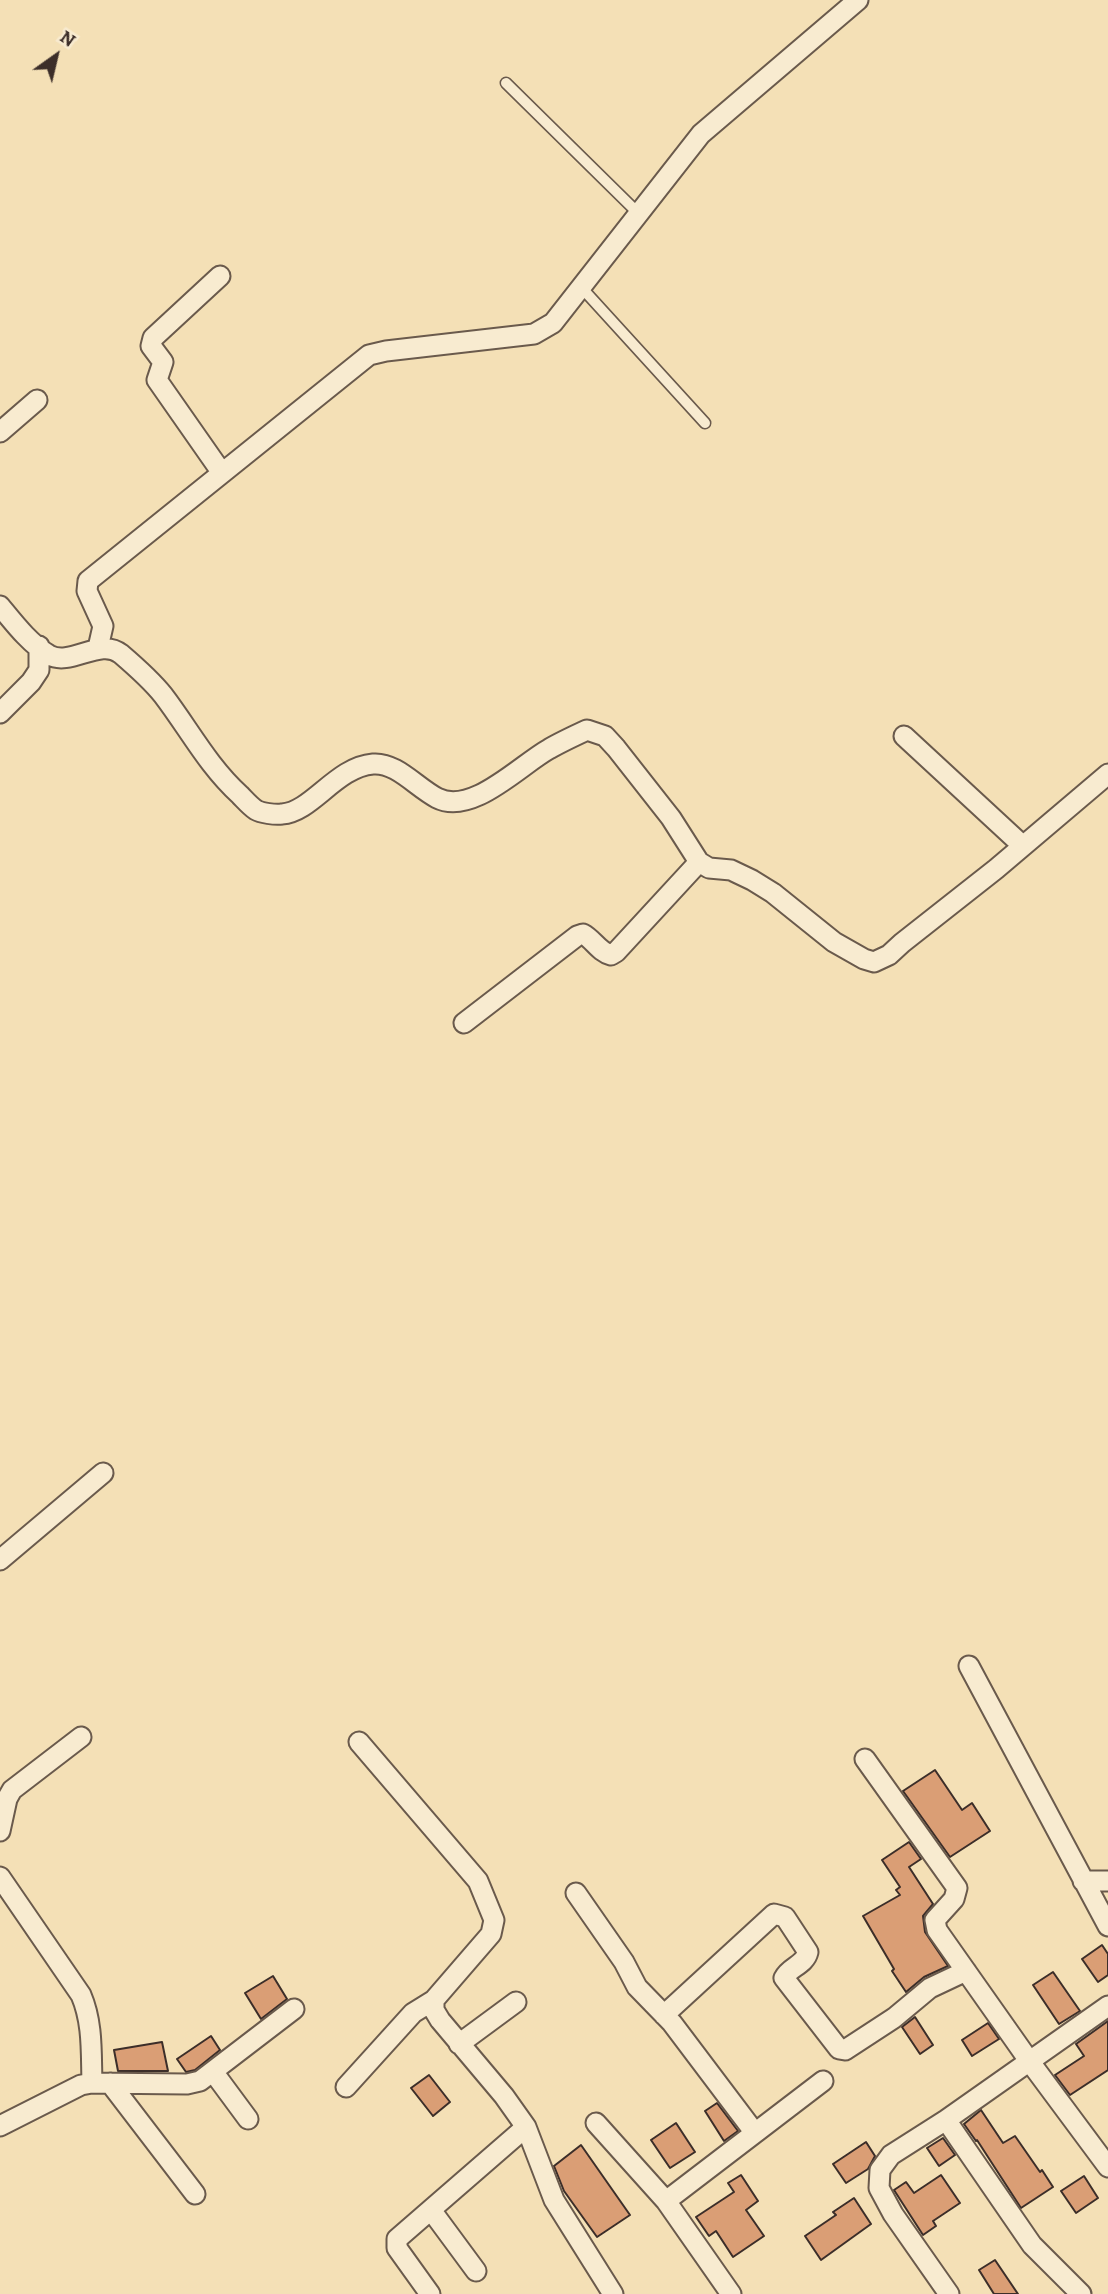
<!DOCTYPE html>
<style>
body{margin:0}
#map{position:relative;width:1108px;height:2294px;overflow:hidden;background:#f4e0b6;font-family:Alegreya,serif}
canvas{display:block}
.north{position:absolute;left:21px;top:21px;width:70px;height:70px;-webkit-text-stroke:5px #f8ebd0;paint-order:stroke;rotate:34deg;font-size:19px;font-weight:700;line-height:28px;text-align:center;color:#3c2e29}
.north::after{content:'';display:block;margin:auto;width:24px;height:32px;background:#3c2e29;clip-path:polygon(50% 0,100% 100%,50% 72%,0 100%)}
</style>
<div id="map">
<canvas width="1108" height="2294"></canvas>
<div class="north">N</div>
</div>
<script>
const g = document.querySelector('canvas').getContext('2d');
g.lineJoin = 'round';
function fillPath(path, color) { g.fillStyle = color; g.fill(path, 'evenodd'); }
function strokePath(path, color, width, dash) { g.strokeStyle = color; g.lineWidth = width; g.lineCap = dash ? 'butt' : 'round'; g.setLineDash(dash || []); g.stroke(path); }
const building = new Path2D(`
 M935 1770 962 1810 972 1803 990 1831 950 1857 903 1791Z
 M909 1842 921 1859 909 1867 933 1904 923 1916 925 1932 948 1966 924 1977 906 1992 892 1971 894 1969 863 1916 900 1895 896 1890 900 1887 882 1860Z
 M1102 1945 1108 1954V1975L1098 1982 1082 1959Z
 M1053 1972 1080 2011 1059 2024 1033 1985Z
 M273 1976 287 1999 261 2019 245 1993Z
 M915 2017 933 2045 920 2054 902 2027Z
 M1108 2021V2070L1070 2095 1055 2075 1084 2056 1076 2044Z
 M988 2023 999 2039 972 2056 962 2040Z
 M211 2036 220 2050 195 2070 186 2072 177 2059Z
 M162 2042 168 2071H118L114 2050Z
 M429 2075 450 2102 433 2116 411 2088Z
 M717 2103 738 2131 724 2141 705 2111Z
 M981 2110 1003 2143 1015 2136 1040 2172 1042 2170 1053 2187 1021 2208 977 2140 976 2141 964 2124Z
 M676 2123 695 2152 670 2168 651 2140Z
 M943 2138 955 2155 939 2166 927 2148Z
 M866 2142 875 2156 868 2169 846 2183 833 2164Z
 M581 2145 630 2215 597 2237 564 2191 554 2166Z
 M741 2175 758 2201 746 2210 764 2236 733 2257 716 2231 709 2236 696 2217 734 2192 728 2183Z
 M941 2175 960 2203 933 2221 936 2226 923 2235 894 2190 906 2182 914 2193Z
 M1084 2176 1098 2198 1076 2213 1061 2191Z
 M854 2198 871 2224 821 2260 805 2236 836 2215 833 2212Z
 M995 2260 1018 2294H994L979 2270Z`);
const lane = new Path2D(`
 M506 83 638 213
 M581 287 705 423`);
const street = new Path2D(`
 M220 276 153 338 151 346 163 362 157 380 222 473
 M0 432 37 400
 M0 606C14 623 30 644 49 655 71 667 100 637 121 654 135 666 151 680 163 695 189 729 208 766 240 795 245 800 250 806 256 810 261 813 275 815 282 814 312 812 336 767 373 764 396 762 416 787 437 798 472 816 520 765 549 749 561 742 574 736 587 730L605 736 616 748 671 818 699 862 709 868 731 870 752 880 773 893 834 942 864 959 874 962 889 955 902 943 996 869 1108 774
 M98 648 103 626 87 591 88 581 369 355 386 351 534 334 553 323 701 134 858 0
 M0 713 31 682 39 670V646
 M904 736 1023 846
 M464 1023 577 936 583 934C593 939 599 952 611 955L616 952 699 862
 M0 1560 103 1473
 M969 1666 1108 1926
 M359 1742 478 1881 494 1920 491 1934 434 2000V2010L440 2020 504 2096 526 2127 554 2200 613 2294
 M865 1759 957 1888 954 1899 935 1920 937 1930 1030 2062 1108 2167
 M0 1831 7 1799 12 1790 81 1737
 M0 1877 81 1995C93 2023 91 2052 92 2083
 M1083 1881H1108
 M576 1893 624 1962 637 1987 672 2023 755 2133
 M664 2015 774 1914 785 1917 808 1952C805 1965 789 1967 784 1978L839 2049 845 2050 894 2018 930 1988 966 1971
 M459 2044 516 2002
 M214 2073 248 2119
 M110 2083 195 2194
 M346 2087 413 2013 434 2000
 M946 2120 1032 2245 1081 2294
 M596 2123 666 2201 731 2294
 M0 2126 81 2085 92 2083 187 2084 200 2081 294 2009
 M666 2201 823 2081
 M431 2210 476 2271
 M430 2294 397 2248V2239L526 2127
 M949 2294 893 2214 879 2188 880 2170 891 2155 946 2120 1108 2006`);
fillPath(building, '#da9e75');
strokePath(building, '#3c2e29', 2);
strokePath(lane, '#6a5a4c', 13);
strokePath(street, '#6a5a4c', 23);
strokePath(lane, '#f8ebd0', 10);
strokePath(street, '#f8ebd0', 19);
</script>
